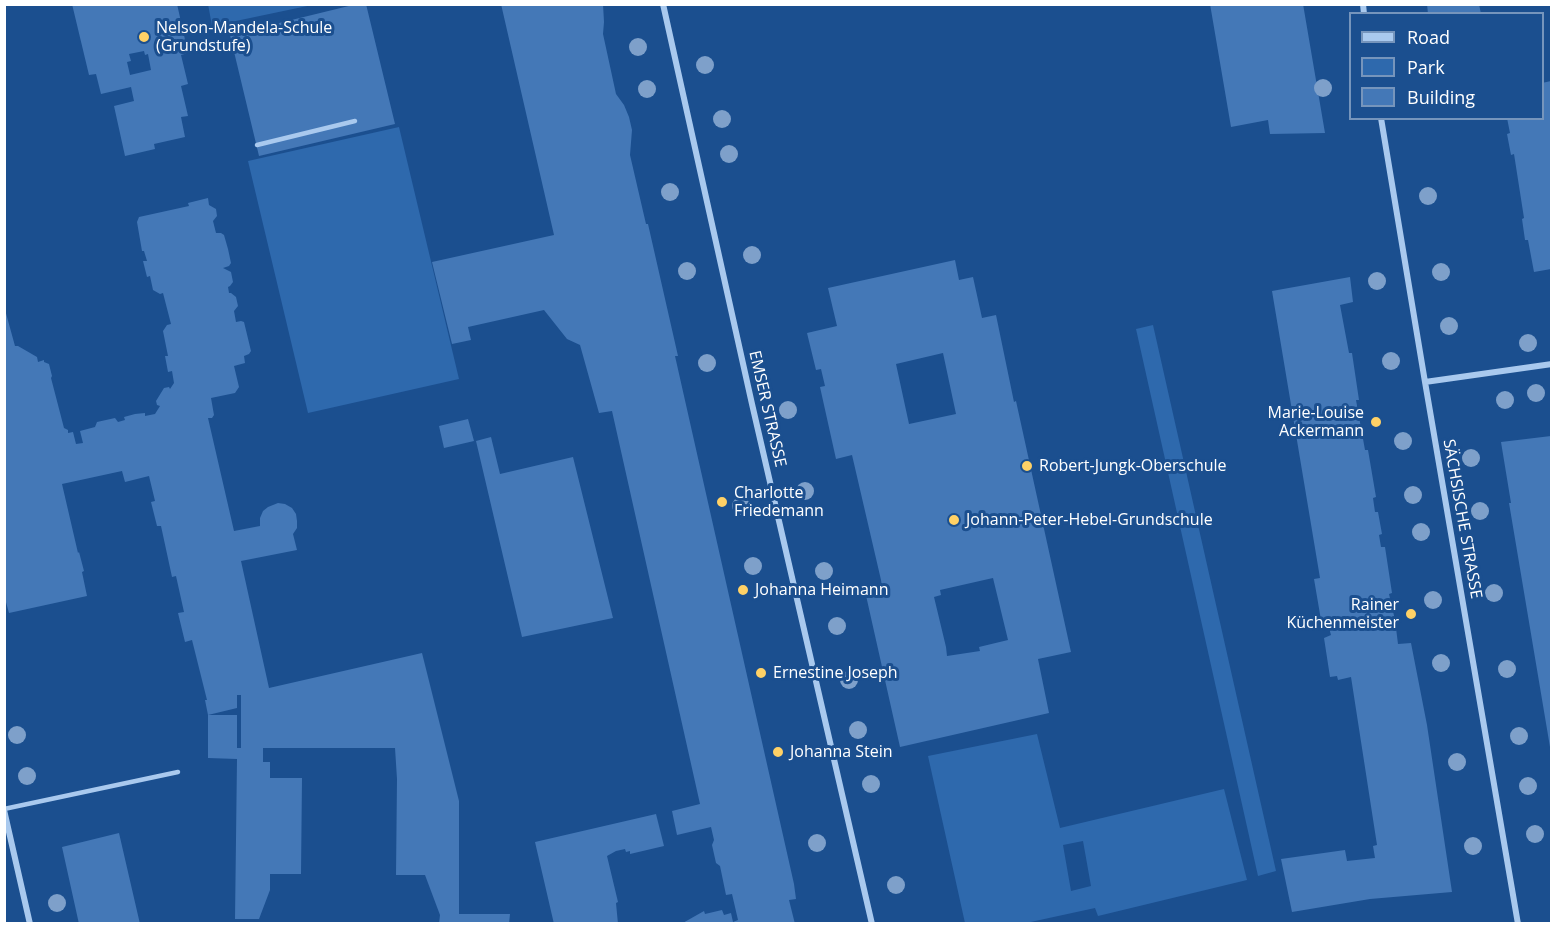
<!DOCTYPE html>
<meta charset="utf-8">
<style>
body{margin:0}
#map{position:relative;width:1556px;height:928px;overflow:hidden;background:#1b4f8f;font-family:"Open Sans",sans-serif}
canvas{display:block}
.frame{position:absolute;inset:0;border:6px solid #fff;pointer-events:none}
.legend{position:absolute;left:1349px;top:12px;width:195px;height:108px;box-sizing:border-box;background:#1b4f8f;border:2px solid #7695bc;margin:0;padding:8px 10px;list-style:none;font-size:18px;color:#fff}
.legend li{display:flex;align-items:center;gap:12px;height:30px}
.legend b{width:30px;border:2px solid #7695bc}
</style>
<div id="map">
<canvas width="1556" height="928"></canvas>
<div class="frame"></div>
<ul class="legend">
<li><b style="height:8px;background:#a9c9ee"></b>Road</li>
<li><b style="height:16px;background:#2e69ad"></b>Park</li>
<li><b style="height:16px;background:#4478b7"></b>Building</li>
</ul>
</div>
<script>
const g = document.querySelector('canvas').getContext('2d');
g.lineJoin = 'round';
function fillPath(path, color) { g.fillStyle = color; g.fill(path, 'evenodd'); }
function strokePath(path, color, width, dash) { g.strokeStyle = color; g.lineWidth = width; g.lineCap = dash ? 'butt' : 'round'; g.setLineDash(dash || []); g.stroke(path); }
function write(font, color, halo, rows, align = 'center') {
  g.font = font + ' "Open Sans",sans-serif'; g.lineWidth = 6; g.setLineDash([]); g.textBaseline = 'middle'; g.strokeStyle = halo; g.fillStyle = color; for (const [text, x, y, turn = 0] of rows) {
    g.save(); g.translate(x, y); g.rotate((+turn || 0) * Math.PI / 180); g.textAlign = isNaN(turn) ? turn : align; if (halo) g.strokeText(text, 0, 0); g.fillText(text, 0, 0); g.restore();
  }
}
const green = new Path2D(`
 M208 4H312V5L212 26Z
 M399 127 459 379 308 413 248 161Z
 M1153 325 1276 871 1258 876 1136 329Z
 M1037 734 1060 828 1224 789 1247 880 1098 916 1095 908 1026 923H965L928 756ZM1083 841 1091 886 1071 891 1063 845Z`);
const building = new Path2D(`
 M72 4H177L188 53 181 55 188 84 181 86 188 116 181 117 185 137 154 144 155 149 125 156 114 106 134 101 131 87 101 94 96 74 89 75ZM144 51 145 55 148 54 151 70 130 75 127 62 131 61 129 54Z
 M357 4H366L395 124 259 156 230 35Z
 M501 4H603L604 22 603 34 616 94 624 105 629 117 632 130 630 155 646 224H648L678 356H675L794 884 796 899 789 900 795 924H681L704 911 705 914 722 910 724 915 731 913 733 922 738 920 732 894 726 895 720 866 716 863 712 845 714 840 711 827 677 835 672 811 700 804 612 411 599 413 580 345 567 339 544 310 468 327 471 340 452 344 432 262 554 235Z
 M1210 4H1303L1325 133 1270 134 1268 120 1231 127Z
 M1427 4H1479L1481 14H1428Z
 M1551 81V269L1534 272 1528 240H1525L1522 219 1524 218 1514 154 1511 155 1507 134 1510 133 1507 118H1542V83Z
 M208 198 209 205 216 209 217 216 213 221 216 233H221L224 235 228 249 231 263 229 266 223 268 231 272 233 282 230 286 228 287 229 293H231L236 297 238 306 234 311 236 322 241 321 244 322 251 351 249 354 244 356 245 363 234 366 239 387 235 393 211 398 214 415 212 418H208L234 531 260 526V518L263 511 268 507 278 503 285 504 292 508 296 514 297 521V528L293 534 297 550 241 561 269 688 422 653 459 801V914H510L509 924H439L440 915 425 875H396L397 779 395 748H263V762H270V778H302L301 874H270V890L259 919H235L237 759 208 758V715H237V748H241V695H237V708L208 715 205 700H207L192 640 185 642 178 613 184 612 176 576 172 577 161 526H157L151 502 155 501 149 476 125 482 122 471 62 484 78 553 79 552 84 571 82 572 87 596 9 613 4 595V306L15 346H18L37 357 38 362 44 360V362L49 364 52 376 51 378 64 428 68 430V433L73 432 76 444 83 443 80 431 95 427 97 422 115 418 118 422 125 420 124 417 135 414 145 413V416L155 414 160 406 157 405 156 401 164 388 169 387 170 389 174 383 172 371 168 372 165 356H168L163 331 167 325 171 324 163 293 160 294 153 290 150 276 147 277 143 261H147L144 251H142L137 222 139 217 189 206 188 203Z
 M955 260 959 280 973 277 982 318 996 315 1014 402 1016 401 1071 652 1038 659 1049 713 900 747 865 591 882 587 881 580 852 455 836 459 820 387 825 386 821 369 816 370 807 333 837 326 828 288ZM943 353 956 414 909 424 896 364ZM993 578 1008 640 979 647 980 651 947 656 946 647 934 597 941 595 940 590Z
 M1350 277 1353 302 1340 305 1349 353H1352L1359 400H1356L1365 450H1368L1376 497 1373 498 1375 512H1378L1382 534 1379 535 1381 547H1385L1392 593 1389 594 1395 620 1398 644 1411 643 1427 725 1452 892 1370 899 1292 912 1281 859 1345 850 1347 861 1375 858 1373 846 1377 845 1351 677 1338 680 1337 676 1330 677 1324 638 1331 635 1328 624 1322 626 1314 579 1320 578 1272 291Z
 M468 419 474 441 444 448 439 426Z
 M1551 436V747H1550L1509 503H1511L1501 442Z
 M491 437 500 474 573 457 613 618 522 637 476 441Z
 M656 814 664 846 630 854V851L626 852 625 849 616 851 607 856 618 902 616 903 618 924H554L535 842Z
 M119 833 140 924H79L62 847Z`);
const service = new Path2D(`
 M257 145 355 121
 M4 809 178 772`);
const minor = new Path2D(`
 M663 4 752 404 872 924
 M1363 4 1364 14
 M1381 118 1425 382 1518 924
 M1425 382 1552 364
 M4 810 30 924`);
const trees = [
 [638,47],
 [705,65],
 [1323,88],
 [647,89],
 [722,119],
 [729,154],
 [670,192],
 [1428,196],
 [752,255],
 [687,271],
 [1441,272],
 [1377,281],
 [1449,326],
 [1528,343],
 [1391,361],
 [707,363],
 [1536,393],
 [1505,400],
 [788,410],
 [1403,441],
 [1471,458],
 [805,491],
 [1413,495],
 [741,506],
 [1480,511],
 [1421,532],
 [753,566],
 [824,571],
 [1494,593],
 [1433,600],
 [837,626],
 [1441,663],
 [1507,669],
 [849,680],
 [858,730],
 [17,735],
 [1519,736],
 [1457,762],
 [27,776],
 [871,784],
 [1528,786],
 [1535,834],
 [817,843],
 [1473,846],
 [896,885],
 [57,903]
];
const markers = [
 [144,37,6,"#ffd166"],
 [1376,422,6,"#ffd166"],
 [1027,466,6,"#ffd166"],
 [722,502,6,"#ffd166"],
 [954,520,6,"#ffd166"],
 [743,590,6,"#ffd166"],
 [1411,614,6,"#ffd166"],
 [761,673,6,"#ffd166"],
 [778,752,6,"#ffd166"]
];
const poiNames = [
 ["Nelson-Mandela-Schule",156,28],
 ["(Grundstufe)",156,46],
 ["Marie-Louise",1364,413,"right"],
 ["Ackermann",1364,431,"right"],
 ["Robert-Jungk-Oberschule",1039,466],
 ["Charlotte",734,493],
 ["Friedemann",734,511],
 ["Johann-Peter-Hebel-Grundschule",966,520],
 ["Johanna Heimann",755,590],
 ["Rainer",1399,605,"right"],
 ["Küchenmeister",1399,623,"right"],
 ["Ernestine Joseph",773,673],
 ["Johanna Stein",790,752]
];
const streetNames = [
 ["EMSER STRASSE",767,409,77],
 ["SÄCHSISCHE STRASSE",1462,519,80]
];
fillPath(green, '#2e69ad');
fillPath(building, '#4478b7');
strokePath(service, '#a9c9ee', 4.5);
strokePath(minor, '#a9c9ee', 6);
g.fillStyle = '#7ea0ca';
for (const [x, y] of trees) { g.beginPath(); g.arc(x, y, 9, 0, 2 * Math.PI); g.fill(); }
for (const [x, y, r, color] of markers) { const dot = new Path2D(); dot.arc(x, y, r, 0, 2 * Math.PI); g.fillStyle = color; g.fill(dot); strokePath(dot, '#1b4f8f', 2); }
write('16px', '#fff', '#1b4f8f', poiNames, 'left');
write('16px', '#fff', '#1b4f8f', streetNames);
</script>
